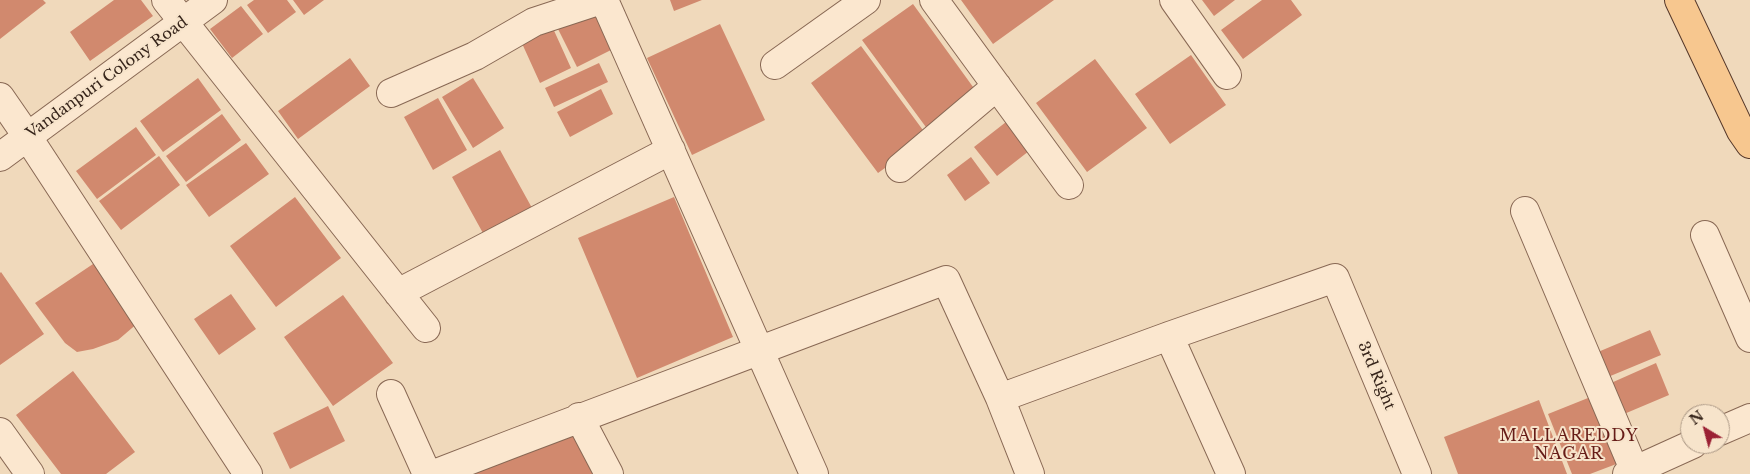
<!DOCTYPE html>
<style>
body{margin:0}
#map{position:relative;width:1750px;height:474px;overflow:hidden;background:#f0d9bb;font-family:"Libre Baskerville",serif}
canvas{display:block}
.north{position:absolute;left:1680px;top:404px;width:50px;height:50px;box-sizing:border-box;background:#f7e4cb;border:1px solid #aa9784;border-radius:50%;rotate:323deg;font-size:14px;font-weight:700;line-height:20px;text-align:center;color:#36241a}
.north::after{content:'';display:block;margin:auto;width:18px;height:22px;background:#9b2134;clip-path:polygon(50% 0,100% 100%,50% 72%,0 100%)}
</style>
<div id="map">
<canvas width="1750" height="474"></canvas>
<div class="north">N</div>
</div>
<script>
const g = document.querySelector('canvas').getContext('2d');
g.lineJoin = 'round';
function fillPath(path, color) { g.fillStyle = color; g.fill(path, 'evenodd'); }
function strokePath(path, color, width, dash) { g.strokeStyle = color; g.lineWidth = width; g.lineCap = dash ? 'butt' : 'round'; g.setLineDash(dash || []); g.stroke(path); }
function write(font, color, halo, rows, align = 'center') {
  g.font = font + ' "Libre Baskerville",serif'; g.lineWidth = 4; g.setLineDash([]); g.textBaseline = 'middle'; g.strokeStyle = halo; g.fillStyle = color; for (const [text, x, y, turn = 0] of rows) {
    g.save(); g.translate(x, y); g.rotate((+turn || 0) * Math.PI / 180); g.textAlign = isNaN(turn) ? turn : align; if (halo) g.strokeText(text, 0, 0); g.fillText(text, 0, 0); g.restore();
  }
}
const building = new Path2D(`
 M0 0H43L46 3 0 39Z
 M114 0H141L153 16 90 61 70 32Z
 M254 0H287L296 12 268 33 247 5Z
 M293 0H324L304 15Z
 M670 0H702L674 11Z
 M961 0H1054L993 44Z
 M1202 0H1235L1214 16Z
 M1262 0H1291L1302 15 1243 59 1221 30Z
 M913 4 981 98 931 134 862 40Z
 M591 5 613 49 577 67 555 23Z
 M241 6 263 34 232 58 210 29Z
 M551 24 571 68 540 83 520 39Z
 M720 24 765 120 692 155 647 58Z
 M861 46 928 137 878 173 811 83Z
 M1191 55 1226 105 1170 144 1135 94Z
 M350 58 370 86 298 139 278 111Z
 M1095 59 1147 128 1087 172 1036 103Z
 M599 63 608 82 554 107 545 88Z
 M198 78 221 110 163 152 140 121Z
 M473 78 504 128 473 148 442 97Z
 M601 89 613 114 570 137 557 112Z
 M438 98 467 150 433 170 404 117Z
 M222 114 241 140 186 182 166 156Z
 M1006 122 1029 151 997 176 974 147Z
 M136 127 156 155 97 199 76 171Z
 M246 143 269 174 209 217 186 185Z
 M500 150 537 217 489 244 452 177Z
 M159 156 180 185 121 230 99 201Z
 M971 157 990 183 965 201 947 175Z
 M295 197 341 258 276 307 230 246Z
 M674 197 733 337 637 378 578 238Z
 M96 262 139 322 118 340 93 349 77 352 65 343 35 303Z
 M1 272 44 334 0 365V273Z
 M231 294 256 329 219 355 194 319Z
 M343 295 393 363 333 406 284 337Z
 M1650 330 1661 355 1608 377 1598 352Z
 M1656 363 1669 395 1624 414 1611 383Z
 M73 371 135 452 106 474H61L16 415Z
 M1593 396 1619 463 1590 474H1572L1548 414Z
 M1539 400 1567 474H1458L1444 437Z
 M328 406 345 441 290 469 273 433Z
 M580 427 600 474H466Z`);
const minor = new Path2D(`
 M166 0 426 328
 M604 0 814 474
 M934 0 1069 185
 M1174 0 1227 75
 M775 65 866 0
 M391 93 475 56 534 22 601 0
 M0 97 27 136 248 474
 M0 157 213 0
 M900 168 997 86
 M1525 211 1636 474
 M1705 235 1750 338
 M398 293 671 150
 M1169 336 1231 474
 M391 394 427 474
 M1000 398 1169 336 1335 278 1417 474
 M579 417 609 474
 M1720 431 1750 418
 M0 432 30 474
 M434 474C604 408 775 345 946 280L1000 398 1030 474
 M1627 474 1693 444`);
const major = new Path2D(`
 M1679 0 1741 131 1750 144`);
const streetNames = [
 ["Vandanpuri Colony Road",107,78,-36],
 ["3rd Right",1376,376,67]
];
const neighbourhoodNames = [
 ["MALLAREDDY",1569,436],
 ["NAGAR",1569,454]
];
fillPath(building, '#d1896e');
strokePath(minor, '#886854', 30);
strokePath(major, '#553729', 30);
strokePath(minor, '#fbe7cf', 28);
strokePath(major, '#f7c78f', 28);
write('15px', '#36241a', '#f7e4cb', streetNames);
g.letterSpacing = '1px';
write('16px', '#661c17', '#f7e4cb', neighbourhoodNames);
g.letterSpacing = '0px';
</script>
